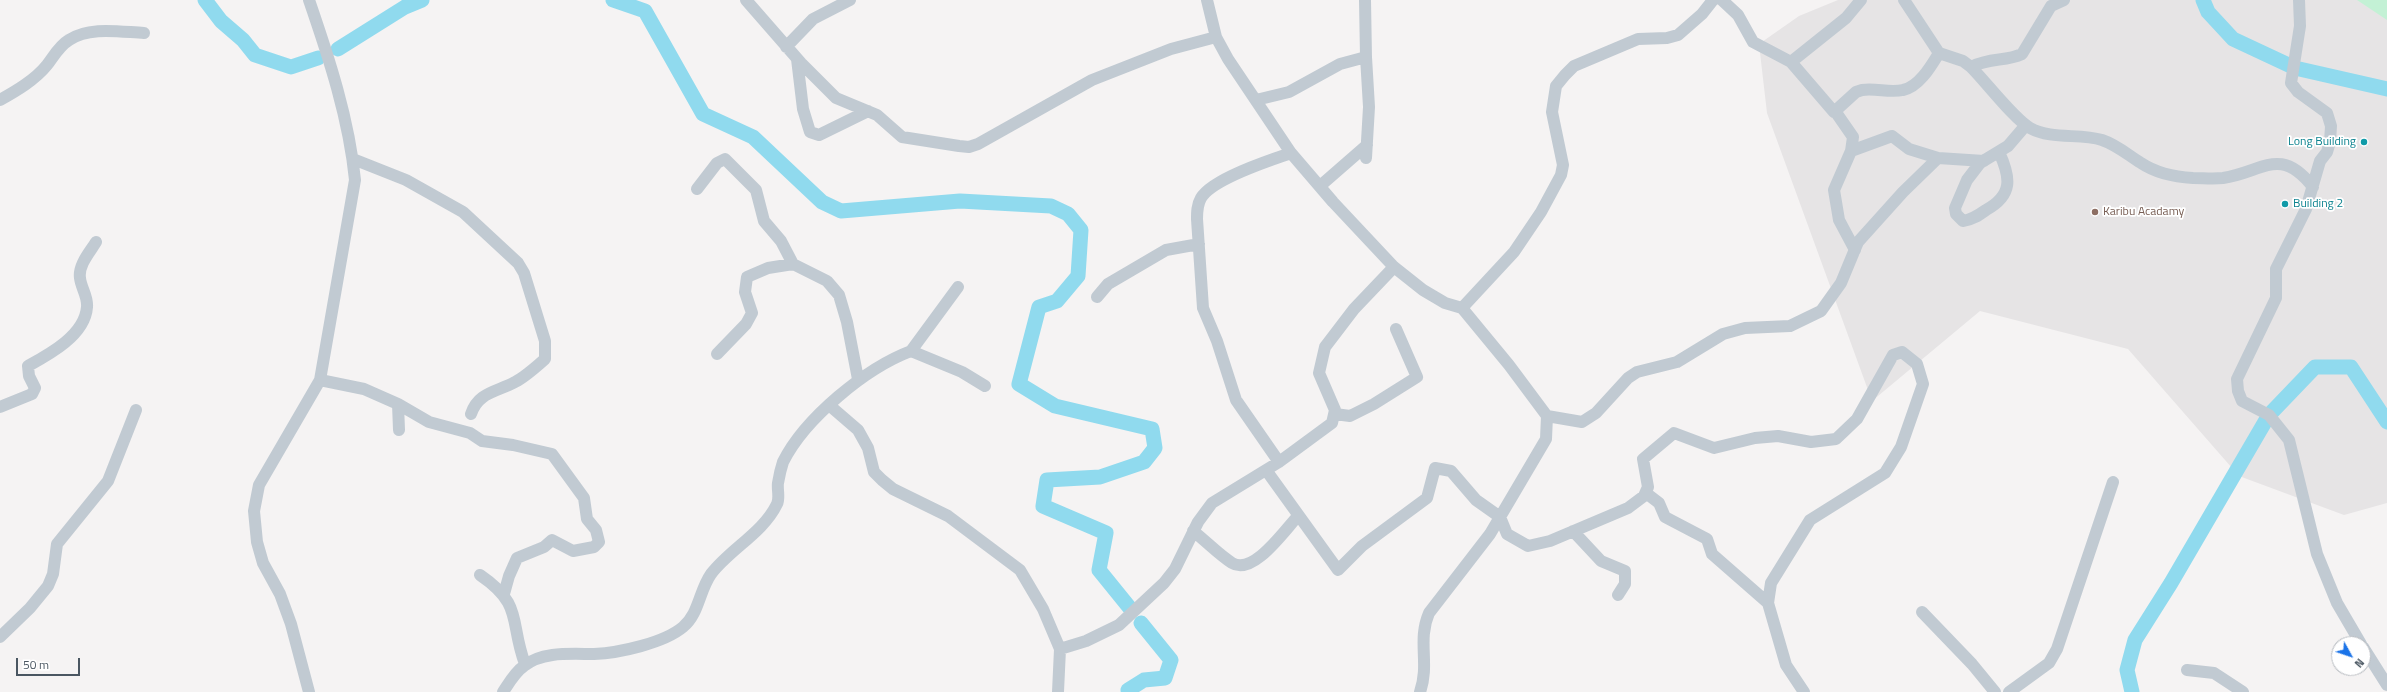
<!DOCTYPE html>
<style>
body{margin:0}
#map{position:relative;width:2387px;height:692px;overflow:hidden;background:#f5f3f3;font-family:"Titillium Web",sans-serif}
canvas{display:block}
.north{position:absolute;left:2331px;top:636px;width:40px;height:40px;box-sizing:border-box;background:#fff;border:1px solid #b7bbc0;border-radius:50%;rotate:130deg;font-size:11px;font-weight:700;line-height:16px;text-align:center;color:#4a5661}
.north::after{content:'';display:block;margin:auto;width:14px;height:18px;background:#1a73e8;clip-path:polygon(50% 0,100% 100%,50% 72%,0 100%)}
.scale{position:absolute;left:16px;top:658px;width:64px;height:18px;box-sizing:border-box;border:2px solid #4a5661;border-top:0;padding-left:5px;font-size:12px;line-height:14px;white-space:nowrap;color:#4a5661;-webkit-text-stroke:3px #fff;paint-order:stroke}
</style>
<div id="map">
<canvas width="2387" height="692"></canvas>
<div class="north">N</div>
<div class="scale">50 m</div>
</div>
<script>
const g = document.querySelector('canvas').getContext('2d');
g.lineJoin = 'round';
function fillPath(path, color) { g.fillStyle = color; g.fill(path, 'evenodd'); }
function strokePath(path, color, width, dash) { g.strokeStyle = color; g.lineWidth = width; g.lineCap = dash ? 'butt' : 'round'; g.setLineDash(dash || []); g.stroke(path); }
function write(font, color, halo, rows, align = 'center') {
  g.font = font + ' "Titillium Web",sans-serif'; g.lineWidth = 3.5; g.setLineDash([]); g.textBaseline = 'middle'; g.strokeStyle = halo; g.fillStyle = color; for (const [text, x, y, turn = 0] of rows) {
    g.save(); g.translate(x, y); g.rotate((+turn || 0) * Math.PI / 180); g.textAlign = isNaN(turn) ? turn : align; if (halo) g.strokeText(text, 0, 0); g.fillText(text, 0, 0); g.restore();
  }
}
const education = new Path2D(`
 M1838 0H2387V503L2344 515 2239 476 2128 349 1980 311 1872 401 1767 113 1759 44 1799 16Z`);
const green = new Path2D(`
 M2357 0H2387V20Z`);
const river = new Path2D(`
 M205 0 221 21 243 40 255 55 291 67 318 58
 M613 0 645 11 703 114 753 137 822 202 841 211 960 201 1051 206 1068 214 1081 230 1078 276 1057 301 1039 307 1019 384 1055 406 1152 429 1155 448 1144 462 1100 477 1047 480 1043 506 1106 533 1099 570 1129 607
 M2203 0 2208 12 2233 39 2295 68 2387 89
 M338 49 405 7 422 0
 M1129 692 1128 690 1144 680 1165 678 1171 660 1141 623
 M2132 692 2127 670 2135 640 2171 583 2269 415 2315 367H2351L2387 422`);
const minor = new Path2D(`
 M309 0C329 58 349 119 355 180L320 380 259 485 254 511 257 542 263 563 280 594 291 624 309 692
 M746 0 801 63 836 98 877 115 902 137 959 146 969 147 978 144 1092 80 1171 49 1216 37
 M1207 0 1216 37 1228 59 1291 153 1333 202 1394 267 1423 290 1445 303 1462 308 1509 365 1547 416 1546 439 1490 534 1429 613C1417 641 1430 663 1420 692
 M1365 0 1366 57 1369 107 1366 158
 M1722 0 1738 15 1753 42 1791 62 1846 18 1861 0
 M1904 0 1939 53 1963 61 1971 67C1986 82 2014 119 2030 128 2052 140 2079 133 2102 140 2117 145 2128 155 2141 163 2156 173 2175 177 2193 178 2203 178 2213 179 2223 178 2263 172 2280 145 2313 187
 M2299 0 2300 26 2291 83 2298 92 2327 113 2331 126 2330 142 2327 152 2320 161 2306 209 2276 269V298L2237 379 2238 391 2242 401 2269 415 2289 440 2317 554 2337 603 2361 644
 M786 47 813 19 850 0
 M797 59 803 109 810 132 819 135 868 111
 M1791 62 1834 112 1856 92 1862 90C1876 88 1890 93 1903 90 1919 87 1931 66 1939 53
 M1971 67C1991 57 2005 62 2022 54L2051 6 2064 0
 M0 100C16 91 35 80 47 65 54 56 59 46 69 40 89 26 121 32 144 33
 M1256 100 1289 92 1340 64 1366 57
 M1835 111 1853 137 1851 151
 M1999 152C2011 178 2013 195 1986 210 1979 215 1972 220 1963 221L1956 214 1955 208 1967 180 1980 163 2008 146 2026 125
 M353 159 406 180 463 212 518 263 524 273 545 341V359C536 367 525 377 515 382 497 392 478 392 471 414
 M1320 186 1367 145
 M697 189 717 163 725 159 756 190 764 221 781 241 793 264
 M1855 250 1839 220 1834 190 1851 151 1892 136 1909 149 1938 158
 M1097 297 1108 284 1166 250 1199 244
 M1462 308 1514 252 1541 212 1561 175 1563 165 1552 112 1556 86 1565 75 1574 66 1638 39 1667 38 1678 35 1702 14 1713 0
 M911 351 958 287
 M717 354 746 324 752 313 745 292 747 277 768 268 793 264 827 281 839 295 847 322 858 379
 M320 380 364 389 398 404 429 422 470 433 482 441 513 445 552 454 584 498 587 519 596 530 599 542 594 547 573 551 552 540 544 547 517 558 509 576 504 594
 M398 404 399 430
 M829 405 858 430 868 448 874 472 882 480 893 489 948 516 1020 570 1043 609 1060 649 1058 692
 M0 407 32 394 35 388 29 376 28 366C50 354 85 335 87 307 88 296 81 288 80 278 78 265 90 252 96 242
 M1335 414 1350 416 1374 404 1417 377 1396 329
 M1547 416 1582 422 1596 413 1628 378 1637 372 1677 362 1723 334 1745 328 1790 326 1821 311 1841 283 1858 242 1903 192 1938 158 1984 161
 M1279 462 1236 400 1217 341 1203 308 1197 219C1197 212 1197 205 1201 198 1212 179 1270 160 1291 153
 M1266 470 1338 570 1362 546 1427 498 1435 468 1451 471 1476 500 1500 517 1507 534 1528 546 1550 541 1628 508 1644 496 1648 487 1643 459 1674 433 1714 448 1755 438 1778 436 1811 442 1836 439 1857 419 1893 355 1902 352 1917 364 1923 384 1901 447 1885 473 1810 520 1771 583 1768 603 1786 665 1804 692
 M1646 493 1659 503 1665 517 1707 539 1712 554 1768 603
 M1193 531C1206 541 1218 554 1232 563 1253 576 1284 531 1298 516
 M1573 531 1601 561 1625 571V584L1618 595
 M480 575C524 605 509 621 525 664
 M1922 612 1972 664 1995 692
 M0 637 30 608 48 586 53 574 57 544 108 481 136 410
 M2363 647 2387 685
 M1060 649 1086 641 1119 625 1164 583 1175 569 1198 522 1212 503 1279 462 1332 423 1335 410 1319 373 1325 347 1354 309 1394 267
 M2187 670 2214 673 2243 692
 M503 692C509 683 515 672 524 666 542 651 572 654 594 654 619 653 664 643 683 627 699 614 699 591 711 574 730 549 763 533 777 504 780 498 777 489 778 483 779 477 781 468 783 462 805 418 866 368 911 351L962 372 985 386
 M2009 692 2049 663 2057 649 2113 482`);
const markers = [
 [2364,142,4,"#0f9aa8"],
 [2285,204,4,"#0f9aa8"],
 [2095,212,4,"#8d6e63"]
];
const cultureNames = [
 ["Long Building",2356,142],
 ["Building 2",2293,204,"left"]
];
const educationNames = [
 ["Karibu Acadamy",2103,212]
];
fillPath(education, '#e6e4e5');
fillPath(green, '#c3f1d5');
strokePath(river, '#90daee', 15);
strokePath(minor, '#c1cad2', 12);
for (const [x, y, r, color] of markers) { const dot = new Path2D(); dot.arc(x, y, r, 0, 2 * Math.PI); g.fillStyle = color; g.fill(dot); strokePath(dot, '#fff', 1.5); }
write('12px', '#0d838f', '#fff', cultureNames, 'right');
write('12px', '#785e54', '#fff', educationNames, 'left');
</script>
